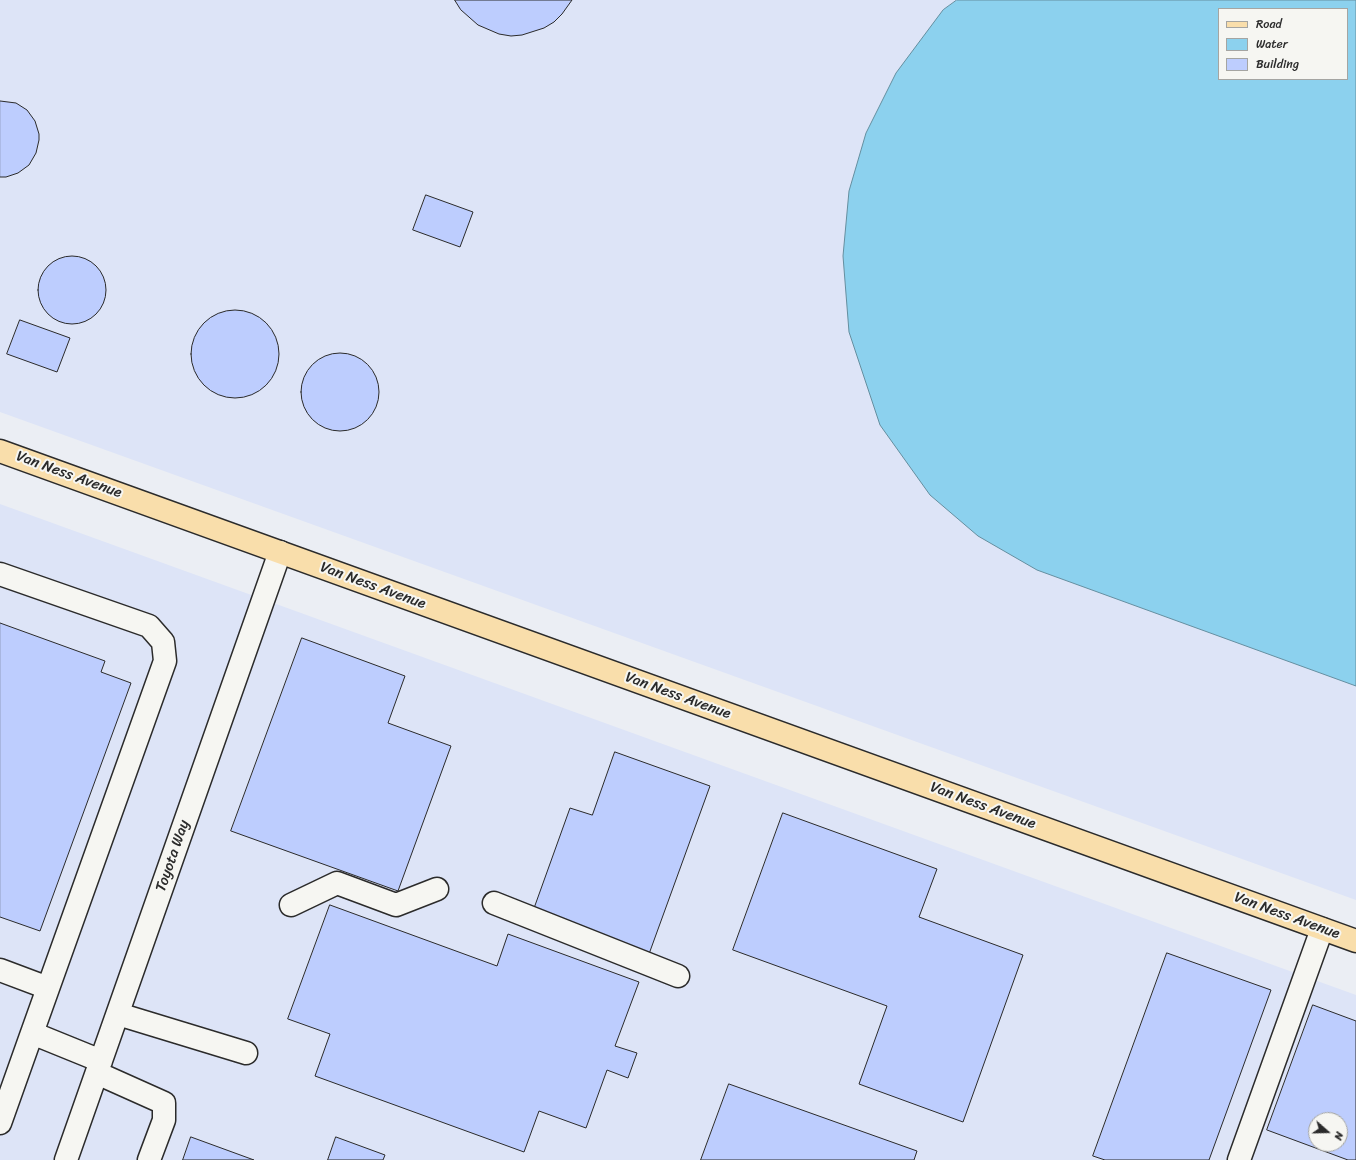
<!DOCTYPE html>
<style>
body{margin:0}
#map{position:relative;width:1356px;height:1160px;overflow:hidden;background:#ebeef4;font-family:Sriracha,sans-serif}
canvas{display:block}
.legend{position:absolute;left:1218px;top:8px;width:130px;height:72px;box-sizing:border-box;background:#f6f6f2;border:1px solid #a5a5a2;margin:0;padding:5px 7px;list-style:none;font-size:12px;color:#2b2b2b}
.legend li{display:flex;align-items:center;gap:8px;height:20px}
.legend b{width:20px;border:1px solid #a5a5a2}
.north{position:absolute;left:1308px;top:1112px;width:40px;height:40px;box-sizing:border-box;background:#f6f6f2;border:1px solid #a5a5a2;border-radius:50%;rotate:110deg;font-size:11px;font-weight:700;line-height:16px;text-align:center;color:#2b2b2b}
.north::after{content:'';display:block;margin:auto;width:14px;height:18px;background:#2b2b2b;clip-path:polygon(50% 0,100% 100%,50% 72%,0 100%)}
</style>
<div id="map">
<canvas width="1356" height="1160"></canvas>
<ul class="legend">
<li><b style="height:5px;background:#f9deab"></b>Road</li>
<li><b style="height:11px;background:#8cd1ee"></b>Water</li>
<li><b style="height:11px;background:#bdcdfe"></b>Building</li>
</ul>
<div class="north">N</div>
</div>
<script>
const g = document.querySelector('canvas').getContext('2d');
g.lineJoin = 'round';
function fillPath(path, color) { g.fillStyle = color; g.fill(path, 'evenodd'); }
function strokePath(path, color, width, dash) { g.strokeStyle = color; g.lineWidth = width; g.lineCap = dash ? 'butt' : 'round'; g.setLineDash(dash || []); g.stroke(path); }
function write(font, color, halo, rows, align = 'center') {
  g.font = font + ' Sriracha,sans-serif'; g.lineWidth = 4; g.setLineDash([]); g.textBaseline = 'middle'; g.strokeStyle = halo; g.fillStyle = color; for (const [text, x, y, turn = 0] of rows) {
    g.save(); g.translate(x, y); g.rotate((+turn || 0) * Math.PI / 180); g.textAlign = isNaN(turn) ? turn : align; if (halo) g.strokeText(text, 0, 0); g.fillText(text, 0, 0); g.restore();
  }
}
const built = new Path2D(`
 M0 0H1356V900L0 412ZM1219 9H1347V79H1219Z
 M0 504 1356 995V1160H0ZM1316 1120H1340V1144H1316Z`);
const water = new Path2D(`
 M957 0H1356V686L1037 570 978 536 930 495 880 425 849 332 843 256 849 191 866 133 896 73 943 10ZM1219 9H1347V79H1219Z`);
const building = new Path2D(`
 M455 0H572L562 14 554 22 544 28 522 35 511 36 499 34 478 25 461 10Z
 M0 101 16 103 27 110 35 121 39 134V140L36 153 29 165 18 173 6 177H0Z
 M426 195 473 212 460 247 413 230Z
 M38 290a34 34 0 1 1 68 0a34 34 0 1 1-68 0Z
 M191 354a44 44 0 1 1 88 0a44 44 0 1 1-88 0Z
 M20 320 70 338 57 372 7 354Z
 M301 392a39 39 0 1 1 78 0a39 39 0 1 1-78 0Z
 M0 623 105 661 101 672 131 683 40 931 0 917Z
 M302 638 405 676 388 723 451 746 398 891 231 831Z
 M615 752 710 786 649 954 533 911 570 808 592 815Z
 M783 813 937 869 919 917 1023 955 963 1122 859 1084 887 1006 733 950Z
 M330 905 497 966 508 934 639 982 615 1046 637 1053 628 1078 607 1070 586 1128 539 1111 524 1152 315 1076 330 1034 288 1019Z
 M1167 953 1271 990 1209 1160H1105L1093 1156Z
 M1313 1005 1356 1021V1160H1348L1267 1130ZM1316 1120H1340V1144H1316Z
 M729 1084 917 1151 914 1160H701Z
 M191 1137 254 1160H183Z
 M336 1137 385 1155 383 1160H328Z`);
const minor = new Path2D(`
 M0 574 149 626 163 642 165 661 32 1033 101 1061
 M494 903 678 976
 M291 905 337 883 396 905 437 889
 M0 970 48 988
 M118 1014 246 1053
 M97 1073 164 1103V1120L149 1160
 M0 1123 32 1033
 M66 1160 280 552
 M1239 1160 1322 929`);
const major = new Path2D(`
 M0 451 1356 941`);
const streetNames = [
 ["Van Ness Avenue",69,475,20],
 ["Van Ness Avenue",373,586,20],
 ["Van Ness Avenue",678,696,20],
 ["Van Ness Avenue",983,806,20],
 ["Toyota Way",173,856,-71],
 ["Van Ness Avenue",1287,916,20]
];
fillPath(built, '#dde4f7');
fillPath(water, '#8cd1ee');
strokePath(water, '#658fa0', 1);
fillPath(building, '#bdcdfe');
strokePath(building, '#2b2b2b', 1);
strokePath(minor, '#2b2b2b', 25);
strokePath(major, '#2b2b2b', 25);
strokePath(minor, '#f6f6f2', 22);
strokePath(major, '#f9deab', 22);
write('15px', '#2b2b2b', '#f6f6f2', streetNames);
</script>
